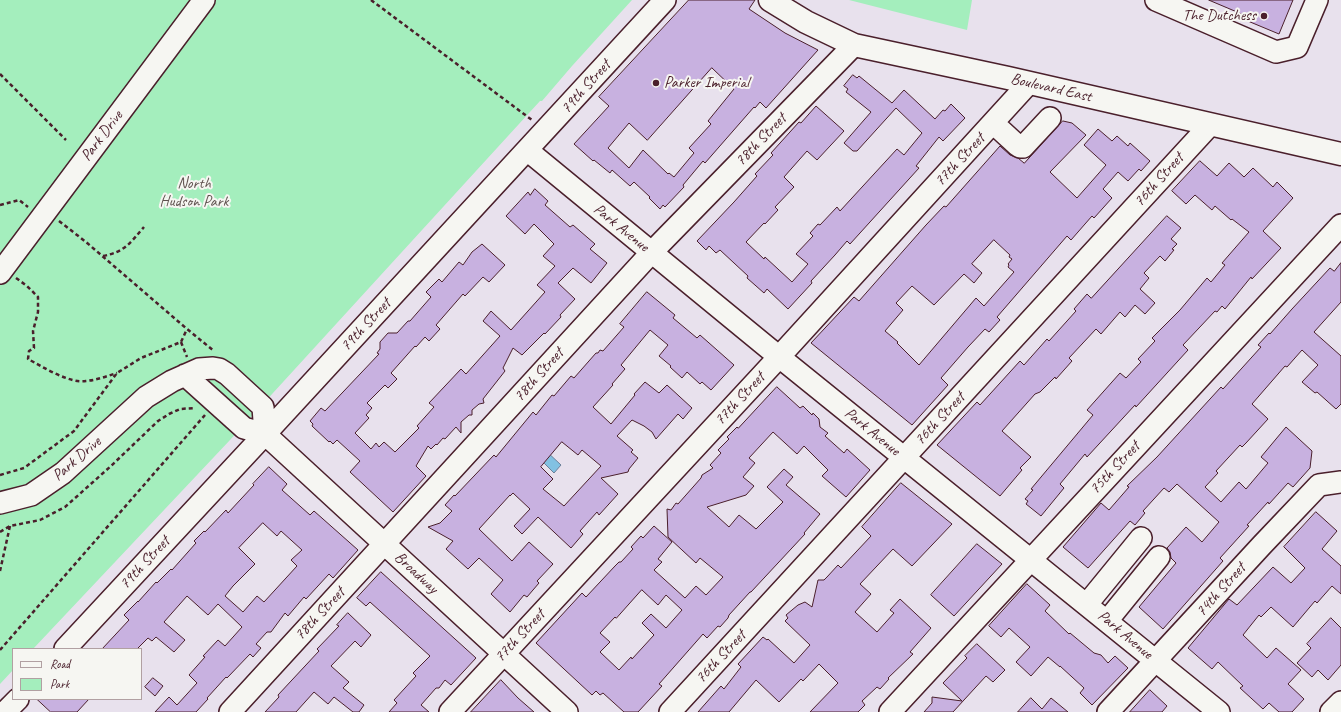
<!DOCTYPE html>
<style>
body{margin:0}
#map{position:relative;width:1341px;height:712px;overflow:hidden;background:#e8e1ed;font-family:Caveat,sans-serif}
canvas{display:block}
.legend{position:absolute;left:12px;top:648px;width:130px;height:52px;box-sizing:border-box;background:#f6f6f2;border:1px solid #b1a0a2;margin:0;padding:5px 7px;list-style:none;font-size:12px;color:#4a1f2b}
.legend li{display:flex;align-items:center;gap:8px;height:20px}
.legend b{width:20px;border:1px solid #b1a0a2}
</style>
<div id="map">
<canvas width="1341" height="712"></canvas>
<ul class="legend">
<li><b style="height:5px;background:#f6f6f2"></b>Road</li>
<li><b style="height:11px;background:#a4eebd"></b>Park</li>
</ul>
</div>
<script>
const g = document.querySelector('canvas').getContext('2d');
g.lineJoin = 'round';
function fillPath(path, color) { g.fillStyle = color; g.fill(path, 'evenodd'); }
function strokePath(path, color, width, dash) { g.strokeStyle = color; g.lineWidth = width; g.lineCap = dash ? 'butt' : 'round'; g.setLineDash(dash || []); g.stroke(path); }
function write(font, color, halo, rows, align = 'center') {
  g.font = font + ' Caveat,sans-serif'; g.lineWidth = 4; g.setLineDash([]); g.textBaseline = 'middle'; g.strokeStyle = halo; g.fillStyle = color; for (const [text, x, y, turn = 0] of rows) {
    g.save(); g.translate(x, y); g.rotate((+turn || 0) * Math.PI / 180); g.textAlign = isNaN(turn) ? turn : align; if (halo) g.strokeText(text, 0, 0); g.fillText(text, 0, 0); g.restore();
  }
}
const green = new Path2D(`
 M0 0H632L572 66 542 101H540L230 440 33 649H13V670L0 684Z
 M849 0H972L967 30Z`);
const water = new Path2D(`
 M544 449 561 465 554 473 537 456Z`);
const building = new Path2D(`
 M689 0H755L749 9 785 33 818 50 766 108 760 102 755 108 754 107 705 163 703 161 683 185 684 187 665 207 663 205 660 209 649 198 650 197 634 182 630 186 612 170 610 173 594 160 593 161 574 144 609 106 599 97ZM712 68 734 89 708 121 711 124 689 148 694 153 674 177 669 173 668 174 643 150 629 168 608 148 629 123 647 140Z
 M1209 0H1293L1279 34 1243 19 1241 14Z
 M853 75 857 78 859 76 892 103 904 90 935 119 943 110 945 111 951 104 965 118 943 141 939 137 916 166 919 168 850 244 847 241 835 255 811 281 812 283 788 309 767 289 764 293 747 278 748 276 720 250 716 253 709 246 706 250 697 241 734 202 757 176 755 174 773 155 771 153 799 122 801 123 816 106 844 131 817 160 807 151 784 177 794 187 775 207 778 210 765 224 764 223 746 242 764 259 765 257 792 282 808 264 796 254 813 236 810 233 818 224 820 225 837 207 840 211 897 149 904 155 922 133 896 108 857 151H853L844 143 871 112 846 92 848 89 844 86Z
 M1063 121 1072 123 1086 135 1050 172 1077 198 1106 165 1084 145 1098 129 1112 141 1117 136 1128 146 1130 143 1150 161 1141 171 1139 169 1128 181 1118 172 1103 189 1112 198 1094 218 1092 216 1071 240 1067 236 997 317 1000 320 989 332 985 329 968 347 941 378 948 385 912 425 811 343 854 297 859 301 926 225 944 206 946 207 1000 146 1010 155 1018 158 1024 163ZM994 240 1010 255 1009 257 1012 259 1008 264 1009 265 1008 267 1014 272 984 306 976 298 919 365 897 343 898 342 885 331 903 310 896 303 912 286 934 305 964 274 974 283 982 273 972 264Z
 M1200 161 1217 176 1229 163 1244 177 1253 168 1273 187 1277 182 1293 198 1263 231 1281 248 1252 279 1251 277 1225 309 1222 306 1217 312 1215 311 1183 345 1188 350 1136 407 1135 405 1087 457 1085 454 1060 484 1064 488 1041 516 1026 504 1028 501 1025 499 1033 490 1031 489 1093 415 1087 410 1120 373 1126 378 1141 362 1138 359 1155 341 1152 338 1180 310 1207 278 1211 282 1225 265 1222 263 1249 232 1232 219 1231 220 1215 206 1212 210 1195 195 1186 204 1172 191Z
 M535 189 548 201 545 205 570 227 573 225 595 244 590 249 607 263 591 283 573 268 558 283 575 299 560 315 561 317 545 334 544 333 522 355 513 348 503 368 505 371 483 399 484 403 479 404 472 410V415H469L461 422V433L456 427 445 439 443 438 437 445 436 444 431 449 428 446 416 466 426 476 393 512 350 472 360 461 337 440 333 444 330 441 329 442 312 426 313 424 310 421 321 408 325 411 379 354 377 353 380 349V342L388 333H397L408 321H410L431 297 426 292 439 279 442 282 459 262 463 265 472 252 482 244 505 265 489 282 483 277 465 296 463 294 436 325 440 329 429 341 425 337 416 347 415 346 391 373 397 379 388 388 385 385 367 403 372 408 366 415 369 418 355 433 371 449 376 443 379 447 384 442 395 452 419 428 417 426 434 407 429 403 461 369 466 374 500 336 483 321 491 311 511 330 545 292 537 285 555 266 543 256 554 244 534 224 525 234 506 216 528 192 530 195Z
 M1167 216 1181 228 1171 239 1177 244 1172 249 1174 250 1165 261 1160 256 1144 273 1149 278 1140 289 1155 303 1145 314 1135 305 1125 317 1120 312 1101 334 1096 329 1069 358 1072 361 1056 379 1055 377 1040 392 1035 394 1002 431 1031 457 1020 468 1022 470 1000 496 937 445 977 402 980 405 1020 361 1024 365 1047 339 1049 341 1076 311 1074 309 1087 294 1091 298Z
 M1341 263V302L1314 332 1341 356V404L1336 409 1317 392 1315 393 1302 382 1318 365 1302 350 1287 367 1285 366 1252 404 1268 419 1246 443 1242 447 1240 445 1216 471 1218 473 1205 487 1221 502 1239 482 1246 489 1268 463 1261 457 1286 427 1312 451 1310 468 1293 487 1288 483 1269 504 1268 502 1247 525 1249 526 1220 558 1223 561 1163 629 1139 607 1176 563 1171 558 1170 552 1167 548 1186 527 1202 542 1219 522 1177 484 1169 492 1164 488 1143 511 1145 513 1135 525 1130 521 1088 568 1063 547 1101 503 1109 510 1129 487 1127 486 1157 457 1221 387 1223 389 1261 347 1258 345 1269 333 1270 334 1292 309 1330 268 1334 271Z
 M647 292 675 315 673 318 697 338 700 335 734 365 711 390 702 382 700 384 687 372 682 378 670 367 671 366 659 356 668 345 650 330 621 365 625 369 612 384 613 385 593 407 611 424 635 395 634 394 645 382 659 393 667 385 692 408 683 419 678 414 656 439 652 432 644 426 632 420 617 436 633 450 631 452 638 458 629 469 628 472 601 478 618 494 599 515 597 512 580 531 583 534 571 548 538 517 522 534 514 526 530 509 513 493 510 496V495L479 529 512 561 529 542 553 564 537 581 539 583 527 597 524 595 510 612 491 594 503 580 479 558 468 569 446 549 453 541 428 527 440 523 452 511 445 505 454 495 455 496 494 455 496 457 533 412 536 415 552 395 554 396 571 376 574 378 596 353H598L600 350 603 351 624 327 620 324ZM562 442 578 455 582 450 601 466 564 506 543 489 553 479 541 467Z
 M777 387 800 408 803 406 812 415 813 413 819 419 820 427 828 433 825 436 844 453 847 449 870 470 846 497 822 476 828 470 804 446 797 454 773 432 749 458 755 463 743 477 754 486 746 495 707 507 729 527 739 515 756 529 783 502 767 487 784 469 793 477 786 485 820 514 804 533 805 534 751 592H750L729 615 728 618 720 627 718 626 707 638 703 634 659 684 662 686 638 712H624L603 693 600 695 596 691 592 695 536 643 582 593 586 597 615 566 619 562H621L633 549 631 547 641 536 643 538 654 526 672 542 658 559 662 562 654 570 685 598 696 586 706 595 723 577 700 558 696 563 668 537 667 509 671 510 676 503 678 504 701 478 702 475 713 468 710 465 721 453 718 450 729 439 727 437 737 427 738 428ZM642 590 658 605 666 595 682 610 666 628 651 614 642 623 654 635 632 659 631 657 619 670 600 652 610 642 600 633 615 617 616 618Z
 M269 467 287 484 282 490 310 515 314 511 358 550 333 578 329 574 306 599 304 597 288 616 285 613 271 632H267L256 644 261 648 253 657 250 654 227 678 226 677 207 698 208 699 196 712H155L169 697 177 705 197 683 189 675 205 657 203 656 218 640 225 646 242 627 218 604 208 615 187 596 164 622 185 640 174 652 156 637 152 641 148 638 137 649H102L129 620 124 615 138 601V602L156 582 157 583 171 569 172 570 196 543 194 541 204 531 205 532 226 510 228 513 254 485 253 484ZM263 523 277 536 281 531 302 550 291 560 297 566 264 602 257 596 243 612 225 596 233 586 255 564 239 548Z
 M901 483 952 524 912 566 893 549 860 584 871 594 855 612 877 632 894 613 890 610 900 599 931 628 910 652 913 654 888 678 889 679 880 689 877 687 862 701 865 705 858 712H810L838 683 819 664 803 681 801 679 779 702 756 680 729 712H698L721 686 724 689 741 667 738 664 763 637 767 640 768 639 794 663 810 645 785 621 788 618 786 615 798 605 805 602 812 607 818 580H824L827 577 838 565 841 568 871 536 862 527Z
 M1316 512 1337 531 1322 549 1341 566V594L1332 586 1317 603 1315 601 1293 627 1271 607 1261 617 1259 615 1243 635 1267 658 1276 648 1301 670 1288 684 1304 699 1292 712H1279L1269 703 1263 709 1240 688 1243 686 1218 662 1212 669 1188 648 1229 599 1237 605 1273 567 1291 583 1305 568 1284 547Z
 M977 544 1002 564 954 616 931 595Z
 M381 572 476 658 451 685 445 680 439 688H436L421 705 429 712H389L397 703 394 700 416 676 413 673 430 656 370 602 366 606 357 598Z
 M1027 584 1050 605 1045 611 1069 634 1070 633 1094 653 1101 655 1108 663 1115 656 1128 668 1092 705 1080 693 1084 688 1060 666V667L1048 657 1031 676 1016 662 1030 647 1009 628 1001 637 989 626Z
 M348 613 371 635 361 647 355 641 331 666 349 682 343 688 364 705 359 712H353L334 697 328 704 314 692 296 712H265L279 697 278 695 319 651 317 649 339 626 337 625Z
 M1331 618 1341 628V665L1328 680 1318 670 1312 677 1297 663 1311 648 1307 644Z
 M977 644 1005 670 993 682 986 676 953 712H924L932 703V697L962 701 943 683 967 658 965 656Z
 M153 678 163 686 155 696 145 687Z
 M501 680 518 698 534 712H471Z
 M1150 690 1167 706 1162 712H1130Z
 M1031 698 1042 709 1051 698 1068 712H1018Z
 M37 699H89L77 712H51Z`);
const path = new Path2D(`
 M371 0 532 120
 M0 74 66 140
 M0 205 19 200 28 207
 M59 221 86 242 187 329 214 351
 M103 256C125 252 131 242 144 227
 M16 278 27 286 38 297V312L33 331 34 348 29 351 28 359C43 367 70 384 86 381 97 380 107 376 117 373
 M181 342 187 357
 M0 475 24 468 74 431 117 373 141 358 181 342 187 329
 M0 532 10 526 40 520 65 507 111 466 158 421 169 414 180 409 195 408
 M0 571 10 526
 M0 650 205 415`);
const minor = new Path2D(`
 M1156 0 1276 52 1297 47 1317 0
 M993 123 1017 145 1020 147H1023L1050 118
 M527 150 767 347 1219 712
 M0 273 204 0
 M185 375 244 428 265 434 567 712
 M0 503 31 495 63 473 146 397 172 381 199 369 213 368 219 369 227 374 263 407 265 434
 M1087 604 1141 538
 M1107 621 1159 557
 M65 649 265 434 665 0
 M5 712 18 699
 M230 712 651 253 854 45
 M450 712 779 357 1029 83
 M670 712 1210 125
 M890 712 1341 225
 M1108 712 1262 545 1319 485 1341 482
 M1331 712 1341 702`);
const major = new Path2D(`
 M770 0 806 22 854 45 1008 78 1341 154`);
const markers = [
 [1264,16,4,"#4a1f2b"],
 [656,83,4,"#4a1f2b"]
];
const poiNames = [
 ["The Dutchess",1256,16],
 ["Parker Imperial",664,83,"left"]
];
const streetNames = [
 ["79th Street",586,87,-48],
 ["Boulevard East",1051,88,13],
 ["Park Drive",102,136,-53],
 ["78th Street",761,140,-46],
 ["77th Street",960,160,-47],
 ["76th Street",1159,180,-48],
 ["Park Avenue",621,228,39],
 ["79th Street",366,325,-47],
 ["78th Street",539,375,-48],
 ["77th Street",740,399,-47],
 ["76th Street",940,419,-47],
 ["Park Avenue",872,432,39],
 ["Park Drive",77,459,-41],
 ["75th Street",1115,468,-47],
 ["79th Street",145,563,-47],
 ["Broadway",416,573,43],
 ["74th Street",1221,590,-48],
 ["78th Street",320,614,-47],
 ["Park Avenue",1125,635,40],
 ["77th Street",520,636,-47],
 ["76th Street",721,657,-47]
];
const parkNames = [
 ["North",194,184],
 ["Hudson Park",194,202]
];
fillPath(green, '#a4eebd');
fillPath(water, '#82c1e2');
strokePath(water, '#6c8099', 1);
fillPath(building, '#c8b1e0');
strokePath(building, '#4a1f2b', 1);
strokePath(minor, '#4a1f2b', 24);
strokePath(major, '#4a1f2b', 25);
strokePath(path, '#4a1f2b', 2.5, [4, 3]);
strokePath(minor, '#f6f6f2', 21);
strokePath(major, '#f6f6f2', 22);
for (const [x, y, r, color] of markers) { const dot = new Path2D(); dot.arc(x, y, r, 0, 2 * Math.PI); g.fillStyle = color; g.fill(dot); strokePath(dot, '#f6f6f2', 1.5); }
write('16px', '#4a1f2b', '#f6f6f2', poiNames, 'right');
write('16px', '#4a1f2b', '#f6f6f2', streetNames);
write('16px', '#605350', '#f6f6f2', parkNames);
</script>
